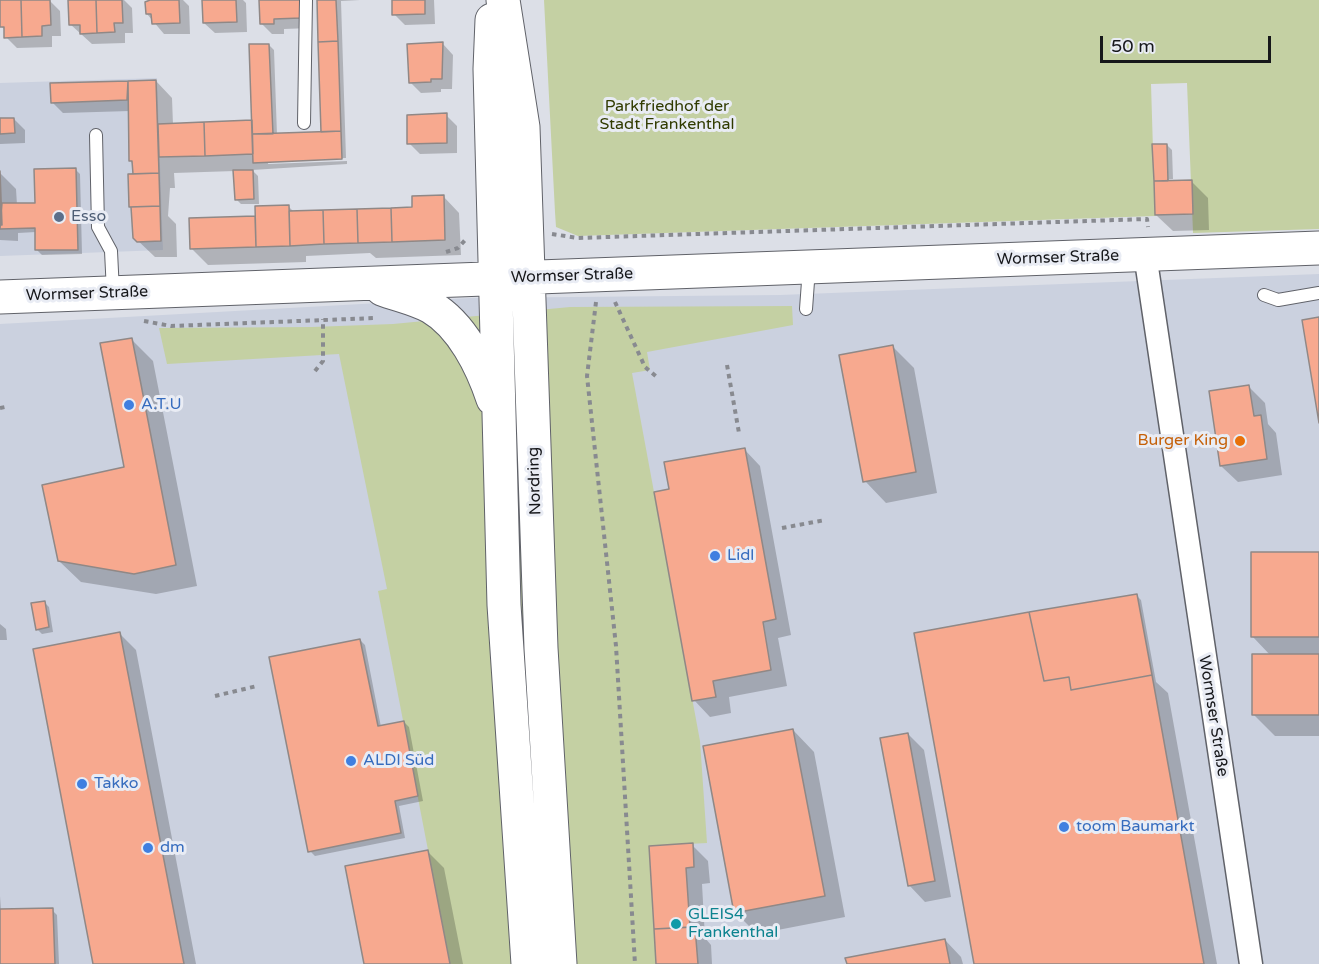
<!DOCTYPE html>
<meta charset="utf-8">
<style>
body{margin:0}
#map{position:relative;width:1319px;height:964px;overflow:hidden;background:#dcdfe7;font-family:"Varela Round",sans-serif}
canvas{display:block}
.scale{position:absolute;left:1100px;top:36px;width:171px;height:27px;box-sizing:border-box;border:3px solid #16171a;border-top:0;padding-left:8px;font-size:18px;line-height:21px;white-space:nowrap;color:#16171a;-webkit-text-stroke:4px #e9ecf4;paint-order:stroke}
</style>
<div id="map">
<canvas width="1319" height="964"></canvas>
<div class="scale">50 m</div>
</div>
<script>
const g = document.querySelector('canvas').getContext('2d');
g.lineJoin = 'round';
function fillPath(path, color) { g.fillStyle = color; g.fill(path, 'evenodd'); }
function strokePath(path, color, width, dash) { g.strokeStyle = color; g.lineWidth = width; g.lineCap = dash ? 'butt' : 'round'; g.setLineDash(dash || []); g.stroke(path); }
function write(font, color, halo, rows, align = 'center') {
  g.font = font + ' "Varela Round",sans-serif'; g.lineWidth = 6; g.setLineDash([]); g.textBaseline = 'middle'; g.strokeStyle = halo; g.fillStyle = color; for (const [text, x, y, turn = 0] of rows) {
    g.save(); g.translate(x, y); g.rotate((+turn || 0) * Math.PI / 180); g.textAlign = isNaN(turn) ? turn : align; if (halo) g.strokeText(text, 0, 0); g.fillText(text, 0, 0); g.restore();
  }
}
const built = new Path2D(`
 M157 78 163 250 0 256V83Z
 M1319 274V964H0V324L470 298 780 295Z`);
const green = new Path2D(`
 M544 0H1319V229L1193 233 1187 83 1151 84 1155 216 578 236 556 227 555 212Z
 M792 306 793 325 647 352 650 370 632 373 700 741 707 843 649 846 656 964H450L378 591 387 589 339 354 167 364 159 328 312 327 393 324 570 307Z`);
const shadow = new Path2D(`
 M49 0 60 11 61 36H52V47L17 48 6 37V31L2 27Z
 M69 0H124L132 8 133 33H125V43L92 44 70 24Z
 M152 0H183L189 6 190 34H164L147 14Z
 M203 0H243L246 3 247 32 215 33 204 23Z
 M261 0H308L311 28 284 29V34H272L261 23Z
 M318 0H360L341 1 346 158 268 161V164L347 161V164L252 170 258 176 259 204H241L236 199 235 171 174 173 175 188H170L168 216 176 224 177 257H155L134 237 131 206 136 175 131 161 130 111 63 113 53 103 52 85 156 81 172 98 173 125 253 124 269 45 274 50 277 135 322 133Z
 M393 0H434L435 24 405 25 394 14Z
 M443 44 453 55 452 89H441V92L421 93 410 82Z
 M446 115 457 126V153L420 154 409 143Z
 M14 119 25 130V143L0 144V120Z
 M1167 145 1172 150 1173 179 1158 180V183L1191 181 1208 198 1209 230 1173 231 1156 215 1154 146Z
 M75 169 80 174 82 254 42 255 37 250 36 232 18 233V241L0 240V173L16 189 17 205 36 204Z
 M443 196 459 213 461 255 376 258 370 253 306 256V262L208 265 192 249 191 220 257 217 288 206 294 212 414 208Z
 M131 339 153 361 197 586 156 594 81 582 59 561 126 468Z
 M892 346 914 368 937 493 886 503 865 481Z
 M1248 386 1265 403 1268 424 1276 433 1282 475 1238 482 1221 466Z
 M744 449 760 466 791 635 778 638 787 686 729 697 731 713 710 717 694 700 671 490Z
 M1319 554V736H1275L1253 714 1271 656 1253 637Z
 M1136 595 1141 600 1156 682 1168 693 1217 964H975Z
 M44 602 49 607 53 632 42 634 37 629Z
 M0 624 6 629 7 640H0Z
 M120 634 136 650 196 964H94Z
 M360 640 365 645 381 727 404 722 409 727 423 801 399 806 405 838 315 856 310 851Z
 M793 730 814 752 845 917 757 934 736 913Z
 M908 734 924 750 951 897 925 902 909 885Z
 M692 845 708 861 710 883 702 884 705 938 711 945 712 964H658L651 847Z
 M428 852 444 868 463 964H365Z
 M0 896 1 911 52 910 57 915 59 964H0Z
 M945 940 961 957 963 964H848Z`);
const building = new Path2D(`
 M0 0H21L22 37 4 38V27H0Z
 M21 0H50L51 25 42 26V36L22 37Z
 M68 0H96L97 33 80 34V25H69Z
 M96 0H122L123 23H114L115 32 97 33Z
 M150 0H179L180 23 152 24 151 14H146L145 2Z
 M202 0H236L237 22 203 23Z
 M259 0H300L301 18 274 19V24H260Z
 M317 0H336L338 41 318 42Z
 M392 0H425V14L392 15Z
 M338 41 341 131 321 132 318 42Z
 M443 42 442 79H431V82L409 83 407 44Z
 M249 44H269L273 134H252Z
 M156 80 159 173 133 174 132 161H129L128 81Z
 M128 81 127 100 51 103 50 83Z
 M447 113V143L407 144V115Z
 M0 118H14L15 133 0 134Z
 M252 120 253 154 205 156 204 122Z
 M204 122 205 156 159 157 158 124Z
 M341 131 342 159 253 163 252 134Z
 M1152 144H1167L1168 181H1154Z
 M76 168 78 250H35V228L0 229 2 203H35L34 169Z
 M233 170H253L254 199 235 200Z
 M0 171 2 225H0Z
 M159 173 160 206 129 207 128 174Z
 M1192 180 1193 214 1155 215 1154 181Z
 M444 195 445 240 392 242 391 208 412 207V196Z
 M289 205 290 246 256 247 255 206Z
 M160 206 161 241 137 242 133 238 131 207Z
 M391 208 392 242 358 243 357 209Z
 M357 209 358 243 324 244 323 210Z
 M323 210 324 244 290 246 289 211Z
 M255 216 256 247 190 249 189 218Z
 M1319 317V423L1302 320Z
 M132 338 176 565 134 574 58 561 42 485 124 467 100 343Z
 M893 345 916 472 863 482 839 355Z
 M1249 385 1254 416 1261 415 1267 459 1220 466 1209 391Z
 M745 448 776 619 763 622 771 670 713 681 716 697 692 701 654 492 669 489 664 462Z
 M1251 552H1319V637H1251Z
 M1137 594 1152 675 1071 690 1069 677 1044 681 1029 612Z
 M45 601 49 627 36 630 31 603Z
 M1029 612 1044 681 1069 677 1071 690 1152 675 1204 964H974L914 633Z
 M120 632 184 964H93L33 649Z
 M360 639 378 726 404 721 418 796 395 801 401 833 308 852 269 657Z
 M1252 654H1319V715H1252Z
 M793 729 825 896 734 913 703 746Z
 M908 733 935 881 908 886 880 738Z
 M693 843 694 867 686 868 690 927 654 929 649 846Z
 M428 850 450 964H364L345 866Z
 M53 908 55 964H0V909Z
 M695 927 698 964H656L654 929Z
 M945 939 950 964H847L845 958Z`);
const path = new Path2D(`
 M552 234 578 238 1147 219 1148 227
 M446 252 458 248 467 238
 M596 302 587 376 616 646 635 964
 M615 302 645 367 658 378
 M144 321 171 326 376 318
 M727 365 739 433
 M315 371 323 361V319
 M0 408 5 407
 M782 528 825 520
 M215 696 257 686`);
const lane = new Path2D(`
 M304 123 306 0
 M96 135 98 227 111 251 113 292
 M1264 295 1278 300 1319 293
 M806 309 809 268`);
const street = new Path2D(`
 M1145 254 1251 964`);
const secondary = new Path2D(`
 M503 0 523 127 541 648 560 964
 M492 20 490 69 504 605 528 964
 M382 289C398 295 417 299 431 307 462 325 482 366 493 399
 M0 297 1319 248`);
const markers = [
 [59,217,6,"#5c6f8a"],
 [129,405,6,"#3f7fe0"],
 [1240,441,6,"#e8710a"],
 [715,556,6,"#3f7fe0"],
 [351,761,6,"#3f7fe0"],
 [82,784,6,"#3f7fe0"],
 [1064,827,6,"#3f7fe0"],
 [148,848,6,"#3f7fe0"],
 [676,924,6,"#0f9aa8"]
];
const parkNames = [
 ["Parkfriedhof der",667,107],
 ["Stadt Frankenthal",667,125]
];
const serviceNames = [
 ["Esso",71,217]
];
const streetNames = [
 ["Wormser Straße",1058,258,-2],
 ["Wormser Straße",572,276,-2],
 ["Wormser Straße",87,294,-2],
 ["Nordring",535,481,-92],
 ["Wormser Straße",1213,716,81]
];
const shopNames = [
 ["A.T.U",141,405],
 ["Lidl",727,556],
 ["ALDI Süd",363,761],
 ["Takko",94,784],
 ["toom Baumarkt",1076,827],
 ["dm",160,848]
];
const foodNames = [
 ["Burger King",1228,441]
];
const cultureNames = [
 ["GLEIS4",688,915],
 ["Frankenthal",688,933]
];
fillPath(built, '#cbd1df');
fillPath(green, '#c4d0a3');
fillPath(shadow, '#0003');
fillPath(building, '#f7a98f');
strokePath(building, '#908886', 1.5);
strokePath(lane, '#606269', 14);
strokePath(street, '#606269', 25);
strokePath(secondary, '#606269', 35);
strokePath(path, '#888a90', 4, [4.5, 4.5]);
strokePath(lane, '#fff', 12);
strokePath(street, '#fff', 22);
strokePath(secondary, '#fff', 33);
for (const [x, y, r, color] of markers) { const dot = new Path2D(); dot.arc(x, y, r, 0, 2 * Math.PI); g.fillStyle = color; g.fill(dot); strokePath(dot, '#e9ecf4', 2); }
write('16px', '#313b00', '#e9ecf4', parkNames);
write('16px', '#4e5e75', '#e9ecf4', serviceNames, 'left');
write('16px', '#16171a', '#e9ecf4', streetNames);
write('16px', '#366cbe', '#e9ecf4', shopNames, 'left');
write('16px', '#c56008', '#e9ecf4', foodNames, 'right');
write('16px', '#0d838f', '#e9ecf4', cultureNames, 'left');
</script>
